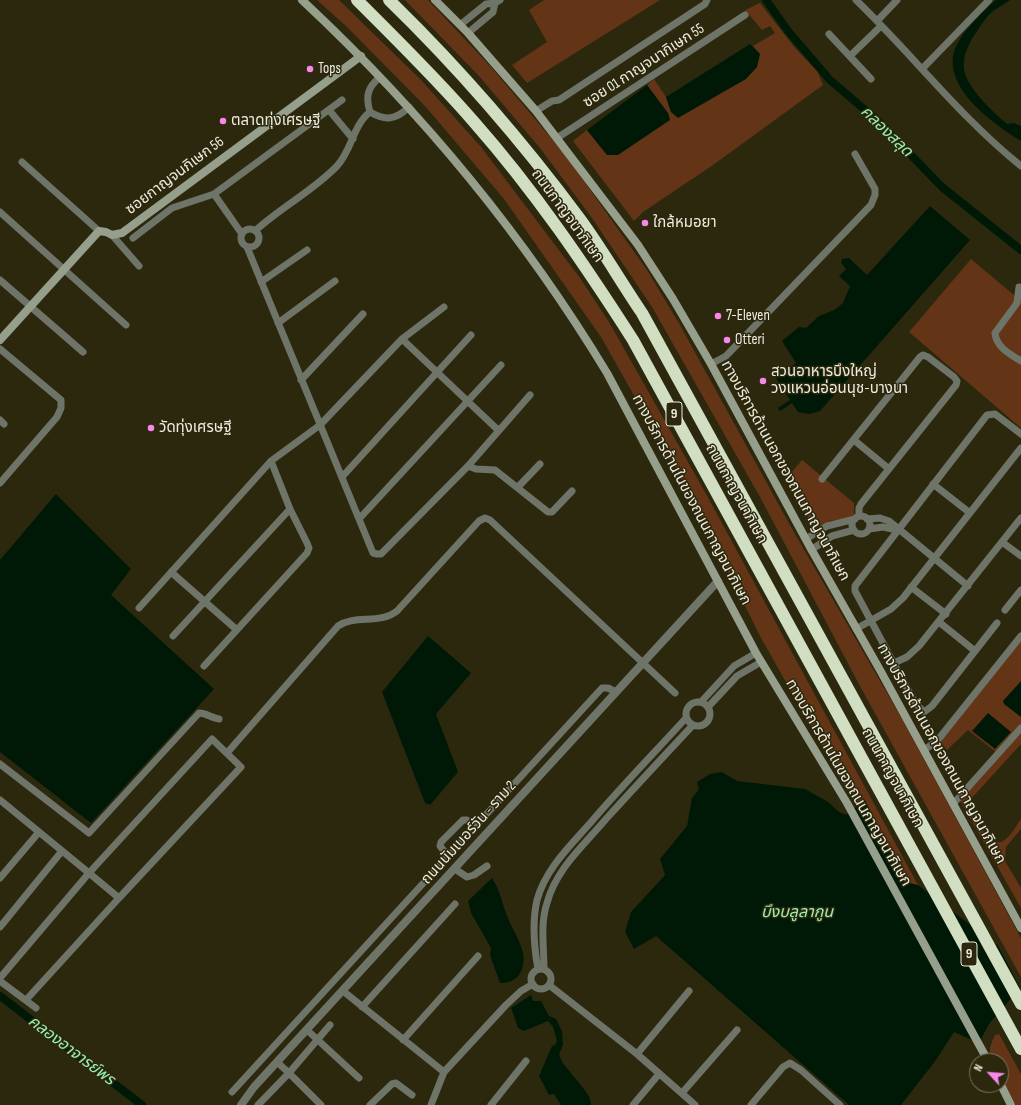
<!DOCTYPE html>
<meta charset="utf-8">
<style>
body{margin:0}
#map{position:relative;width:1021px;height:1105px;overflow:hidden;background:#2c280e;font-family:"Sofia Sans Condensed",sans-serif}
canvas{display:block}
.north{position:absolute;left:969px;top:1053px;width:40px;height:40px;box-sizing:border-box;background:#2c280e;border:1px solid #7a7661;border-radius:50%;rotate:296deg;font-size:11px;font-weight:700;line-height:16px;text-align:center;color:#eeecdd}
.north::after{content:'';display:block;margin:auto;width:14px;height:18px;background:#f987e9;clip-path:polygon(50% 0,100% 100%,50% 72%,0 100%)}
</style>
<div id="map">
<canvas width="1021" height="1105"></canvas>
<div class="north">N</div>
</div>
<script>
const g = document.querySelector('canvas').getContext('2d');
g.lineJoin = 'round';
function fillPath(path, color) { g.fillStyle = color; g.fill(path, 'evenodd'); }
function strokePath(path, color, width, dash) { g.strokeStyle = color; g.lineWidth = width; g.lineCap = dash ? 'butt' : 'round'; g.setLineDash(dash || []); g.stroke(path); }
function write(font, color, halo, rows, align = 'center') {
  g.font = font + ' "Sofia Sans Condensed","Noto Sans Thai",sans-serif'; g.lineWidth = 3; g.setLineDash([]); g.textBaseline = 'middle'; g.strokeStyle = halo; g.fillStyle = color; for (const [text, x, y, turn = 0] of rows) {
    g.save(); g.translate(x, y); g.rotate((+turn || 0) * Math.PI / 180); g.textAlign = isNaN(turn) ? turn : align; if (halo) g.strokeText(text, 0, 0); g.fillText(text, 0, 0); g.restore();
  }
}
const green = new Path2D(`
 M317 0H339L421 80 481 147 580 278 609 322 705 492 918 885 904 882 865 801 857 807 761 638 689 493 601 337 504 199 425 106 347 27Z
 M405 0H428L492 68 567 157 647 270 680 325 791 527 902 719 1021 938V977L861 688 760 497 652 307 592 218 540 148 479 76Z
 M544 0H660L527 83 512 65 547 42 529 10Z
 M760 3 795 48 817 71 823 85 713 165 643 212 634 221 573 141 587 130 607 155 656 98 647 85 654 79 666 97 671 112 760 54 753 46 775 33 770 26 762 30 745 10Z
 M971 259 1021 301V428L909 332Z
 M802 460 854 503V514L851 517 830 521 814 528 786 479Z
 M1021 639V744L970 800 968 807C974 816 990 849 1003 841 1010 837 1016 826 1021 819V829L1006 847 1005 861 1021 888V908L957 795 996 752 968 730 947 750 941 743V739Z
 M999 1034 1021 1074V1105H1016L1001 1078V1061H992C987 1052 991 1044 995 1035Z`);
const water = new Path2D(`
 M996 0H1010C1004 5 998 7 992 12 986 17 981 25 977 31 970 41 962 56 964 69 966 87 993 112 1007 124L1014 123 1021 126V141C994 124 948 92 953 56 956 37 982 12 996 0Z
 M750 44 760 54 757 67 746 79 678 118 671 112 666 97Z
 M647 85 668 113 670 120 618 155H607L587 130Z
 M930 206 970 240 820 411 809 414 798 412 792 403 780 411 778 408 790 400 776 378 796 363 782 341 799 327 806 328 819 316 834 310 843 303 850 286 839 276 846 269 841 263 842 259 849 258 867 275Z
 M56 494 131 569 111 595 214 689 91 823 0 752V560Z
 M428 636 471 673 436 714 458 772 430 805 425 803 382 692Z
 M1021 681V717L1004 704 1003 701Z
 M988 713 1011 732 995 749 972 731Z
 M722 772 737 781 805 789 828 802 839 812 846 815 865 800 904 882 918 885 998 946 1020 988 989 1024 979 1043 954 1032 936 1060 901 1105H849L656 936 634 949 625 932 631 912 665 875 660 859 687 826 692 798 699 789 697 782 710 774Z
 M492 878C501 891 502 905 508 918 515 936 532 956 519 975 515 981 507 983 500 983L490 955 491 948 471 913 468 901Z
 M531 995 533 1001H541L549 1016 556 1019 562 1031 563 1045 559 1054 562 1062 584 1089 590 1098 591 1105H561L554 1094 549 1095 539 1076 552 1046 555 1045 557 1041 553 1027 548 1021 524 1031 518 1028 511 1008Z`);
const canal = new Path2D(`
 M766 0 788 31 830 80 878 121 942 187 1021 250
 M0 996 142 1105`);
const minor = new Path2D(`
 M856 0C912 54 960 117 1021 166
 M877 21 897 0
 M460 25 486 4 495 3 500 0
 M468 33 493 12 495 3
 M829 34 871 79
 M850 56 881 26
 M922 69 989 0
 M380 77C368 87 365 96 370 112 385 121 396 120 409 107
 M329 110 353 139
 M536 111 552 101 559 100 705 4 707 0
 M557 138 745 15
 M22 162 99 231
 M214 194 242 234
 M0 212 126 325
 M241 238a9 9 0 1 1 18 0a9 9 0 1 1-18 0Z
 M255 231C281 207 313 191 337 166 352 150 353 125 370 112
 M112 235 139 266
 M133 238 172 208 214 194 342 100
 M247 247 373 553 377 554H381L468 466 530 395
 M0 280 83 352
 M261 282 307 250
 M1019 287 1017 303 995 333C996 347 1010 354 1021 361
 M278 323 335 281
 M402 339 498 430
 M0 349 61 400V408L57 417 0 483
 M711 364 726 356 871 205 875 195V189L855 154
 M301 380 363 314
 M0 420 4 424
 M854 440 889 469
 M468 466 476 469 495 470 548 512H552L572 491
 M342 477 471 335
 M822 479 920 357 923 355 928 357 954 377 957 381 956 385 861 504 859 508V516
 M933 484 970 513
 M518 487 540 464
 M852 525a9 9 0 1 1 18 0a9 9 0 1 1-18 0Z
 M359 519 501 365
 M867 519 880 518 889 521 968 586
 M869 529 883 527 897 530
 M806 539 827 526 855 519
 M1002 542 1021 556
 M811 550 832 536 854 530
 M171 572 237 630
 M911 587 946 614
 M139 608 271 461 320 425 402 339 444 307
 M1005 610 1021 590
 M939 622 975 651
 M997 623 932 706 924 712 915 703 855 591V586L987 415 995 414 1021 434
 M856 629 891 609 903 598 1021 448
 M173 636 290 509
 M894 663 907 657 919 646 1021 518
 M204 666 307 553 309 548 307 543 290 509 271 461
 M686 714a12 12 0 1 1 24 0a12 12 0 1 1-24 0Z
 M701 702 734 666 756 653
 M708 707 737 676 761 662
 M212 739 241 767 119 898 89 873Z
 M924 750 937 741 1021 636
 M227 753 338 626C356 614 379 625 397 611L479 521 485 518 490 520 675 693
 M0 764 89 833 199 713C207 713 211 718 219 719
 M0 800 89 873 0 978
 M953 804 1021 728
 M448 856 440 846 441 842 463 820H467L476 827
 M455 869 467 877 474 875 487 866
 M0 878 39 832
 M0 927 62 851
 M538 969C534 947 532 922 537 900 546 868 571 845 592 821 622 786 655 752 686 718
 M544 969C544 947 540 924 547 903 556 869 584 845 606 819 635 787 664 756 693 725
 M531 979a10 10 0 1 1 20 0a10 10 0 1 1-20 0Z
 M0 981 36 1008
 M549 985 637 1054 695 1105
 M343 991 444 1072
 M26 1000 119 898
 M362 1007 455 904
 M307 1030 359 1078
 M403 1040 478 956
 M637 1054 689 991
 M232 1092 602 688H608L616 692
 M682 1093 737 1030
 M258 1105 289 1073 277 1062
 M321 1105 289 1073 330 1025
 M370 1105 392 1084 396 1083 412 1095
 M431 1105 444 1072 506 1005 521 991 533 984
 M491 1105 526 1061
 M633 1105 659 1074
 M751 1105 783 1067 790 1063 801 1070 840 1105`);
const tertiary = new Path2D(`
 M241 1105 254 1087 718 581`);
const secondary = new Path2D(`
 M302 0C421 111 523 234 607 373L756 653 847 803 988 1061
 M435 0 468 33 536 111 638 245 673 299 711 364 810 547 880 670 1021 928
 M0 340 99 231 106 232 112 235 122 233 361 56
 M1001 1085 1011 1105`);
const motorway = new Path2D(`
 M357 0C397 40 437 79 474 122 534 190 585 265 633 340L1021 1049
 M389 0C459 68 522 141 580 219 602 249 621 282 642 313L1021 1004`);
const markers = [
 [310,69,4,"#f987e9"],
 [223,121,4,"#f987e9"],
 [645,223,4,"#f987e9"],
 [718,316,4,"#f987e9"],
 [727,340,4,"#f987e9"],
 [763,381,4,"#f987e9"],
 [151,428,4,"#f987e9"]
];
const shields = [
 [674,414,16],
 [969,954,16]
];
const shieldNames = [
 ["9",674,414],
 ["9",969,954]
];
const streetNames = [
 ["ซอย 01 กาญจนากิเษก 55",644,66,-33],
 ["ซอยกาญจนภิเษก 56",175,176,-37],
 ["ถนนกาญจนาภิเษก",567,216,54],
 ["ทางบริการด้านนอกของถนนกาญจนาภิเษก",785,471,61],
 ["ถนนกาญจนาภิเษก",736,494,61],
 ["ทางบริการด้านในของถนนกาญจนาภิเษก",691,500,62],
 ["ทางบริการด้านนอกของถนนกาญจนาภิเษก",941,754,61],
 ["ถนนกาญจนาภิเษก",892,778,61],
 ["ทางบริการด้านในของถนนกาญจนาภิเษก",848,783,60],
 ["ถนนนัมเบอร์วัน - ราม 2",469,833,-48]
];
const poiNames = [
 ["Tops",318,69],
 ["ตลาดทุ่งเศรษฐี",231,121],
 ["ใกล้หมอยา",653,223],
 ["7-Eleven",726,316],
 ["Otteri",735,340],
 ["สวนอาหารบึงใหญ่",771,372],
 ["วงแหวนอ่อนนุช-บางนา",771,389],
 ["วัดทุ่งเศรษฐี",159,428]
];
const waterNames = [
 ["คลองสลุด",886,132,44],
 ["บึงบลูลากูน",797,913],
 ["คลองอาจารย์พร",71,1051,37]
];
fillPath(green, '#643416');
fillPath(water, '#001907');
strokePath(canal, '#001907', 8);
strokePath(minor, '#6e7468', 7);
strokePath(tertiary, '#6e7468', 8);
strokePath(secondary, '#969f8c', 8);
strokePath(motorway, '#d1dec1', 12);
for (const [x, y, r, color] of markers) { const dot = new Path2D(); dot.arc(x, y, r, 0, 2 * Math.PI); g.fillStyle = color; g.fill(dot); strokePath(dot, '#2c280e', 1.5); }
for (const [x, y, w] of shields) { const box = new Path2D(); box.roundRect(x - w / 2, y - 12, w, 24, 3); g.fillStyle = '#2c280e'; g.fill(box); strokePath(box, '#eeecdd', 1); }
write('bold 14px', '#eeecdd', null, shieldNames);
write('15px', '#eeecdd', '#2c280e', streetNames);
write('15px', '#eeecdd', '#2c280e', poiNames, 'left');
write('italic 16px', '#98efb2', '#2c280e', waterNames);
</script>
